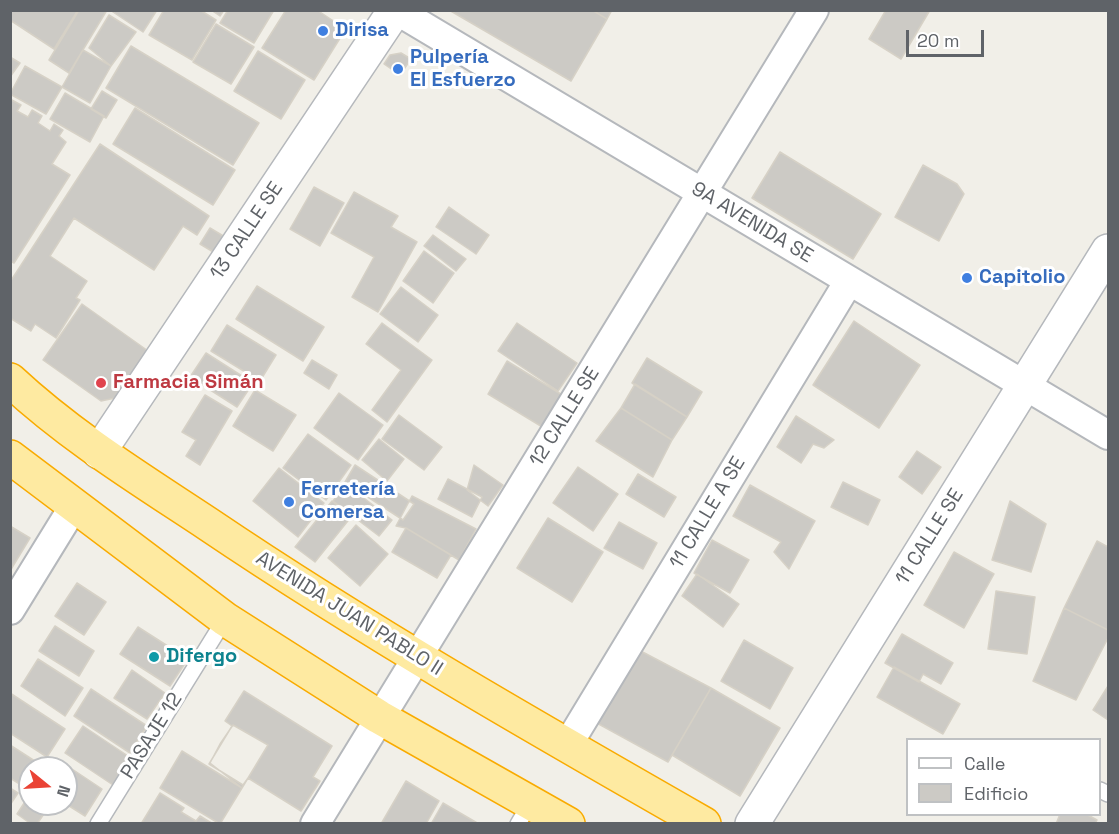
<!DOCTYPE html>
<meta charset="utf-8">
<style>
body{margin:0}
#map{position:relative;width:1119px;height:834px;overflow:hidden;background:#f1efe8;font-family:"Space Grotesk",sans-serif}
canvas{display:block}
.frame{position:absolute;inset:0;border:12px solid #5f6368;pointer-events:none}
.legend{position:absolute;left:906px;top:738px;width:195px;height:78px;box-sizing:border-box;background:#fff;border:2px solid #bfc1c3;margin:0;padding:8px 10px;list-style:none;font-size:18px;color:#5f6368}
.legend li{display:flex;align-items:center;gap:12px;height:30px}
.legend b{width:30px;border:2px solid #bfc1c3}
.north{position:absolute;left:18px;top:756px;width:60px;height:60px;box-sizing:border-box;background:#fff;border:2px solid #bfc1c3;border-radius:50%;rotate:108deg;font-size:16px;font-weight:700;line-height:24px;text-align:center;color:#5f6368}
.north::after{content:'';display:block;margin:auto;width:21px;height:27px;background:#ea4335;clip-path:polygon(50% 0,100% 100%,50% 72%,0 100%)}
.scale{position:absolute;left:906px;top:30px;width:78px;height:27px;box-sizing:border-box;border:3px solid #5f6368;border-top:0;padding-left:8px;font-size:18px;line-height:21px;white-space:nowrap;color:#5f6368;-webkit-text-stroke:4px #fff;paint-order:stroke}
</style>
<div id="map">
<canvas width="1119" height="834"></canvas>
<div class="frame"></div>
<ul class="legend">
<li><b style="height:8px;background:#fff"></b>Calle</li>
<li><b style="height:16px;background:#cccac5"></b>Edificio</li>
</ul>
<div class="north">N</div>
<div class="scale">20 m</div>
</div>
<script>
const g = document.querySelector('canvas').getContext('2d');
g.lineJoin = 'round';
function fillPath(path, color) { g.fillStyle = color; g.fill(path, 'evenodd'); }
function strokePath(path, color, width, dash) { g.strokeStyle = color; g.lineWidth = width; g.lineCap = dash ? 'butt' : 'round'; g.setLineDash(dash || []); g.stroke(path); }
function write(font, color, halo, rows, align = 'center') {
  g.font = font + ' "Space Grotesk",sans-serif'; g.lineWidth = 6; g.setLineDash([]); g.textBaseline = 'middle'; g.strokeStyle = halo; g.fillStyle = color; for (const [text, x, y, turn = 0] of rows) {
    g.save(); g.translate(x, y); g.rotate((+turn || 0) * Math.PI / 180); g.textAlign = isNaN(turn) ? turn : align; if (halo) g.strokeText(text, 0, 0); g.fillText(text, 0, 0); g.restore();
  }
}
const building = new Path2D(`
 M10 10H78L54 49 10 20Z
 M79 10H107L69 73 49 60Z
 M110 10H157L143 32Z
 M164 10H200L216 20 192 60 149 35Z
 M211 10H224L220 16Z
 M228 10H274L254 43 220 23Z
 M286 10H317L341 26 342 35 314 80 262 48Z
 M449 10H592L607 19 571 81Z
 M592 10H612L607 19Z
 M886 10H930L901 59 869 39Z
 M109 15 136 32 111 66 89 48Z
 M216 24 254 47 231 84 193 62Z
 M131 46 259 123 233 165 106 88Z
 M83 50 111 66 90 103 62 87Z
 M258 51 305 80 281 119 234 91Z
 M401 53 411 59 400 75 384 64 390 55Z
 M10 57 20 63 10 77Z
 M25 66 62 87 46 114 10 94Z
 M102 91 117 100 106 118 91 109Z
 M65 93 104 116 90 142 50 119Z
 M10 99 21 105 17 111 28 117 32 110 42 116 38 123 50 131 54 124 63 130 59 136 66 142 52 164 70 175 14 263 10 261Z
 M135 108 235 170 213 205 113 144Z
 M100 144 209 216 197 235 183 226 154 270 74 218 50 256 87 281 76 298 80 300 56 338 35 324 31 331 10 318V282Z
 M780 152 881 214 853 259 752 198Z
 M923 165 957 184 964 194 939 241 895 217Z
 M314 187 344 203 320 246 290 229Z
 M354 192 398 216 391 227 417 242 378 312 352 297 374 257 331 233Z
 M449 207 489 235 476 254 436 227Z
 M210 228 225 237 215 253 200 244Z
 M433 235 466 259 456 271 424 246Z
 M424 251 454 273 433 303 403 281Z
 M257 286 324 327 303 361 236 319Z
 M401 287 438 315 418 342 380 314Z
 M82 304 151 353 120 397 101 401 43 360Z
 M854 321 920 365 879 428 813 385Z
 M382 323 432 360 387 422 372 410 401 370 366 344Z
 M517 323 577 363 558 391 498 351Z
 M227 325 276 355 260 381 211 351Z
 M206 353 253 383 237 407 190 377Z
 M647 358 702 392 687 417 632 383Z
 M312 360 337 375 329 389 304 373Z
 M507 361 564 396 544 428 488 394Z
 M635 384 687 417 672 440 621 408Z
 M255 390 296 415 273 451 233 426Z
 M339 393 383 425 358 460 314 428Z
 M205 395 232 411 200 465 186 456 196 440 182 432Z
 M621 408 672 440 653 477 596 441Z
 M399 415 442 447 424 470 382 439Z
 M796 416 834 440 824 448 813 444 801 463 777 447Z
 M308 434 351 465 326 500 283 468Z
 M379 439 404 459 387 481 362 460Z
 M917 451 941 467 922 494 899 477Z
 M355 465 414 504 403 520 345 482Z
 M474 465 503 485 488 506 467 490Z
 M578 467 618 494 593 531 553 503Z
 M279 468 324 503 298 537 253 501Z
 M638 474 676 497 664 517 626 494Z
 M448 479 482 497 472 517 438 499Z
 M843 482 880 500 868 525 831 507Z
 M346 484 392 520 379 536 333 501Z
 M750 485 815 521 789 569 774 552 781 542 733 516Z
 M412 496 476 529 459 560 406 528 396 526Z
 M332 501 351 517 315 562 295 547Z
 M1010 501 1046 524 1031 572 992 560Z
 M548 518 603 552 572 602 517 568Z
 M619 522 657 543 643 569 604 548Z
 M356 525 388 554 360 586 328 558Z
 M10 526 30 538 10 571Z
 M406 528 451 555 437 578 392 552Z
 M712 540 749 560 730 593 694 573Z
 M1097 541 1108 547V630L1064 608Z
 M954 552 994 574 964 628 924 605Z
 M697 574 739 604 723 627 682 596Z
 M77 583 106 602 84 635 55 616Z
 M996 591 1035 597 1027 654 988 649Z
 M1064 608 1108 630V638L1076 700 1033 681Z
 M55 626 94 651 79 676 39 651Z
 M138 627 188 659 170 686 120 654Z
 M902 634 953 663 941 684 923 674 919 682 885 663Z
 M744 640 793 668 770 709 721 681Z
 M635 648 711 688 668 762 595 722Z
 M38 659 83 688 65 716 21 686Z
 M894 667 960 704 943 734 877 697Z
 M132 670 165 693 147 719 114 698Z
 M1108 686V720L1093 710Z
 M711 688 780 728 740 796 672 755Z
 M91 689 147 726 130 753 74 716Z
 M244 691 332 746 313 777 320 781 301 811 248 778 243 785 209 764 232 726 225 721Z
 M10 693 65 729 47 757 10 733Z
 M233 725 268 745 242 788 210 763 220 744Z
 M83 726 131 758 113 785 65 753Z
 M10 745 41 765 39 768H30V781L26 788 10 778Z
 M182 751 242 788 220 824 160 788Z
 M63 763 102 789 85 816 66 804V768H60Z
 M406 781 439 801 426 824H381Z
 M10 788 18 793 10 805Z
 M160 793 184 808 181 812 196 821 200 816 213 824H141Z
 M30 794V804L50 805 37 824H31L17 814Z
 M443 803 479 824H431Z
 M1060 814H1086L1097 820 1095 824H1056Z`);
const service = new Path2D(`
 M1100 790 1108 794
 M98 824 225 619
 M518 824 531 802`);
const minor = new Path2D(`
 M396 10 1108 435
 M10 610 74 506
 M567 746 849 281
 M315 824 814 10`);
const tertiary = new Path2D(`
 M99 452 395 10
 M752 824 1108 251`);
const trunk = new Path2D(`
 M10 380C70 436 140 479 208 524 368 632 536 728 704 824
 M10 457 225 619 379 717 568 824`);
const markers = [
 [323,31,6,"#3f7fe0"],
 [398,69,6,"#3f7fe0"],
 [967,278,6,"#3f7fe0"],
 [101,383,6,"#e0444e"],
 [289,502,6,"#3f7fe0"],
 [154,657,6,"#0f9aa8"]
];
const shopNames = [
 ["Dirisa",335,31],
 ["Pulpería",410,58],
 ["El Esfuerzo",410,81],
 ["Capitolio",979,278],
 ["Ferretería",301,490],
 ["Comersa",301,513]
];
const streetNames = [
 ["9A AVENIDA SE",752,223,31],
 ["13 CALLE SE",247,231,-56],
 ["12 CALLE SE",565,417,-58],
 ["11 CALLE A SE",708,513,-59],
 ["11 CALLE SE",930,537,-58],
 ["AVENIDA JUAN PABLO II",349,614,32],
 ["PASAJE 12",152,736,-58]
];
const healthNames = [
 ["Farmacia Simán",113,383]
];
const cultureNames = [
 ["Difergo",166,657]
];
fillPath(building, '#cccac5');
strokePath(building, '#d6d1c6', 1.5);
strokePath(service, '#b5b8bc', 18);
strokePath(minor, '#b5b8bc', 32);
strokePath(tertiary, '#b5b8bc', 36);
strokePath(trunk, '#f9ab00', 36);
strokePath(service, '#fff', 15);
strokePath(minor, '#fff', 28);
strokePath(tertiary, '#fff', 33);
strokePath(trunk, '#feeaa1', 33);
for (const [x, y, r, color] of markers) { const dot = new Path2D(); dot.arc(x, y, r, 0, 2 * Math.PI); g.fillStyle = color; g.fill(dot); strokePath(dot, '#fff', 2); }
write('bold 20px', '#366cbe', '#fff', shopNames, 'left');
write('20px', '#5f6368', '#fff', streetNames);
write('bold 20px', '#be3a42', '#fff', healthNames, 'left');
write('bold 20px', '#0d838f', '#fff', cultureNames, 'left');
</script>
